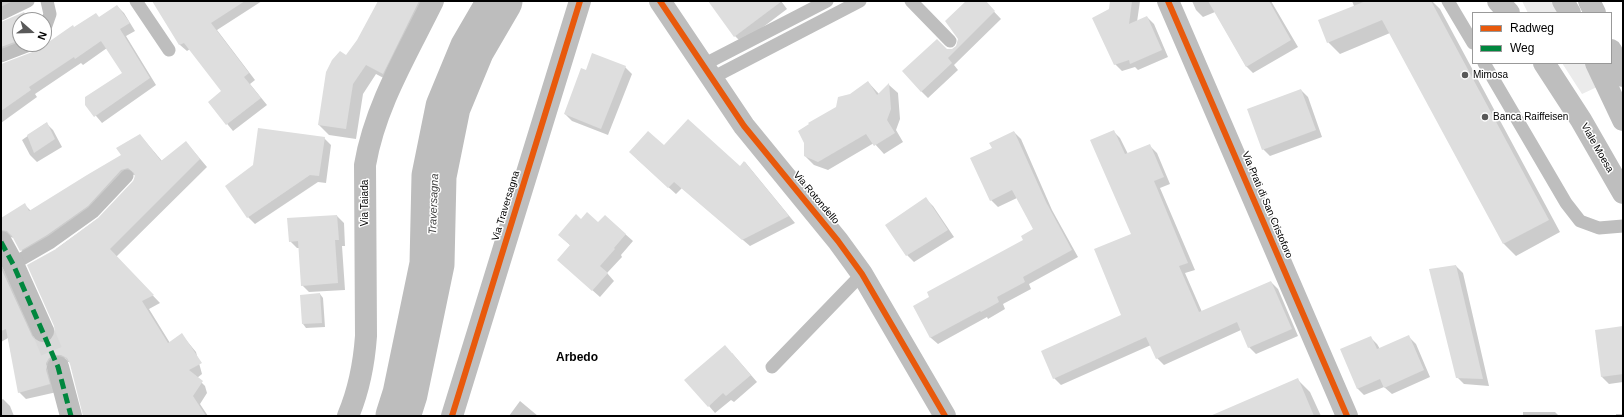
<!DOCTYPE html>
<style>
body{margin:0}
#map{position:relative;width:1624px;height:417px;overflow:hidden;background:#fff;font-family:Helvetica,sans-serif}
canvas{display:block}
.frame{position:absolute;inset:0;border:2px solid #000;pointer-events:none}
.legend{position:absolute;left:1472px;top:12px;width:140px;height:52px;box-sizing:border-box;background:#fff;border:1px solid #999;margin:0;padding:5px 7px;list-style:none;font-size:12px;color:#000}
.legend li{display:flex;align-items:center;gap:8px;height:20px}
.legend b{width:20px;border:1px solid #999}
.north{position:absolute;left:12px;top:12px;width:40px;height:40px;box-sizing:border-box;background:#fff;border:1px solid #999;border-radius:50%;rotate:110deg;font-size:11px;font-weight:700;line-height:16px;text-align:center;color:#000}
.north::after{content:'';display:block;margin:auto;width:14px;height:18px;background:#595959;clip-path:polygon(50% 0,100% 100%,50% 72%,0 100%)}
</style>
<div id="map">
<canvas width="1624" height="417"></canvas>
<div class="frame"></div>
<ul class="legend">
<li><b style="height:5px;background:#e8590c"></b>Radweg</li>
<li><b style="height:5px;background:#00873e"></b>Weg</li>
</ul>
<div class="north">N</div>
</div>
<script>
const g = document.querySelector('canvas').getContext('2d');
g.lineJoin = 'round';
function fillPath(path, color) { g.fillStyle = color; g.fill(path, 'evenodd'); }
function strokePath(path, color, width, dash) { g.strokeStyle = color; g.lineWidth = width; g.lineCap = dash ? 'butt' : 'round'; g.setLineDash(dash || []); g.stroke(path); }
function write(font, color, halo, rows, align = 'center') {
  g.font = font + ' Helvetica,sans-serif'; g.lineWidth = 3; g.setLineDash([]); g.textBaseline = 'middle'; g.strokeStyle = halo; g.fillStyle = color; for (const [text, x, y, turn = 0] of rows) {
    g.save(); g.translate(x, y); g.rotate((+turn || 0) * Math.PI / 180); g.textAlign = isNaN(turn) ? turn : align; if (halo) g.strokeText(text, 0, 0); g.fillText(text, 0, 0); g.restore();
  }
}
const green = new Path2D(`
 M1522 1H1553L1560 13H1528Z
 M1562 63H1586L1597 87 1582 94Z`);
const shadow = new Path2D(`
 M1 1H22L1 16Z
 M155 1H262L217 30 255 80 250 84 267 105 233 131 209 102 223 92 190 49 187 51 180 45 154 2Z
 M379 1H436L393 83 376 74 363 94 356 139 329 135 319 125 346 56 358 41Z
 M709 1H781L787 9 742 43 735 36Z
 M967 1H984L1001 19 954 65 958 70 928 98 921 91 947 50H953L957 47Z
 M1111 1H1140L1137 22 1147 17 1154 24 1168 57 1138 70 1135 67 1122 71 1115 64 1110 10Z
 M1192 1H1271L1298 47 1253 73 1246 66 1215 12 1203 17 1196 10Z
 M1352 1H1432L1440 9 1560 232 1516 256 1504 244 1390 33 1340 54 1328 42 1354 6Z
 M117 6 124 13 135 31 126 36 156 85 102 123 86 104 123 73 107 48 83 65 81 63 35 94 37 97 1 123V65L35 52 40 48 41 49 74 28 100 18Z
 M24 13 31 20H20V44L1 60V23Z
 M625 67 632 74 608 135 572 121 565 114 586 71Z
 M868 82 879 94 889 85 898 93 900 119 896 130 903 142 884 154 874 143 828 170 814 165 805 156 837 108 850 95Z
 M1301 90 1308 97 1322 137 1270 156 1263 149Z
 M46 123 53 130 62 147 37 162 30 155 22 140Z
 M1113 131 1120 138 1128 154 1150 146 1157 153 1170 184 1160 188 1195 270 1185 273 1202 312 1271 282 1278 289 1298 336 1256 354 1249 347 1241 330 1164 365 1157 358 1151 345 1061 385 1054 378 1122 316 1132 235Z
 M1014 132 1021 139 1052 210 1078 257 1029 284 1031 289 1003 304 1005 309 988 319 987 317 938 344 931 338 914 307 1024 240 1035 230 1017 198 998 207 991 200 993 148Z
 M140 135 162 161 186 142 207 167 116 257 160 303 149 309 170 343 182 335 196 352 202 374 197 378 205 386 207 393 200 404 208 416H84L70 362H62L57 392 26 399 19 392 8 338 1 342V264L38 343H49L54 339 56 332V249L99 218 134 182 135 175H133L28 257 21 250 14 238 10 237 1 240V219L25 205 31 211 122 156Z
 M324 138 331 145 326 183 318 182 255 224 248 217 226 186Z
 M664 147 740 168 745 162 795 223 750 246 682 188 676 194 637 159Z
 M926 199 933 206 954 237 914 262 907 255 887 225Z
 M337 216 344 223 345 246H342L345 290 309 292 302 285 300 248H297L290 241Z
 M605 216 633 241 621 255 622 257 607 273 614 281 600 297 565 266 571 246 559 235 581 220 598 224Z
 M1456 266 1463 273 1489 386 1464 384 1457 377Z
 M320 294 323 298 325 327 306 328 303 324Z
 M1623 327V382L1609 384 1602 377 1596 331Z
 M1370 337 1377 344 1380 349 1409 337 1416 344 1430 377 1392 394 1384 387 1364 395 1357 388Z
 M732 353 757 382 734 402 731 400 715 413 709 406Z
 M1297 379 1310 392 1321 416H1217Z
 M3 399 10 406 14 416H1V400Z
 M520 401 538 416H509Z
 M1523 412H1555L1559 416H1523Z
 M1616 414H1623V416H1616Z`);
const river = new Path2D(`
 M398 416 405 394 432 264 434 176 448 107 472 49 500 1`);
const building = new Path2D(`
 M152 1H245L211 23 249 73 244 77 261 98 226 125 208 102 221 91 184 43 179 45Z
 M378 1H419L383 74 366 65 353 84 346 129 318 125 326 72 332 60 340 51 346 55 357 40Z
 M708 1H782L734 37Z
 M966 1H986L995 11 948 58 952 63 921 92 902 71 937 39 947 49H952L956 46 958 39 945 21Z
 M1110 1H1132L1129 24 1147 16 1162 50 1130 64 1129 60 1114 65 1092 18 1109 9Z
 M1208 1H1269L1291 40 1246 67Z
 M1366 1H1431L1549 220 1503 244 1382 20 1327 43 1318 20Z
 M117 5 130 23 120 29 150 78 94 117 85 105V97L122 73 101 41 75 59 74 57 29 87 31 90 1 111V64L35 51 40 46V48L73 25 74 27 96 13 99 17Z
 M24 12 28 20H20V40L1 47V22Z
 M592 53 626 66 601 129 564 114 581 68 586 70Z
 M868 81 877 95 889 83 891 109 887 120 895 133 874 146 866 134 818 162 804 156V143L798 131 809 124 808 123 836 107 838 97 850 94Z
 M1301 89 1316 130 1262 150 1247 109Z
 M688 119 740 166 744 161 789 216 742 240 674 182 668 188 629 152 648 131 664 145Z
 M47 122 55 139 34 153 27 135Z
 M258 128 325 137 319 176 310 175 247 218 225 186 253 165Z
 M1114 130 1125 154 1150 144 1164 177 1154 181 1188 263 1179 266 1199 312 1271 281 1292 329 1248 348 1237 322 1156 359 1146 337 1053 379 1041 351 1121 315 1094 249 1131 234 1090 140Z
 M1014 131 1046 202 1072 250 1023 277 1025 282 997 297 999 302 981 312 980 311 930 338 913 306 929 297 927 292 1023 240 1021 236 1033 229 1012 190 990 201 970 158 992 148 989 143Z
 M140 134 161 161 186 141 200 159 110 249 154 295 142 301 168 343 182 333 202 363 189 370 203 381 193 396 206 416H83L70 364 67 358 61 355H55L49 358 46 363V370L50 384 18 393 6 329 1 331V268L32 336 36 341 42 343H48L53 339 55 333 54 326 27 265 56 249 98 218 133 181 135 177 134 173 128 168 121 170 88 206 47 235 20 251 12 236 7 231 1 230V218L25 203 29 211 87 175 121 155 116 148Z
 M926 197 948 230 906 256 885 225Z
 M587 212 598 222 605 215 626 234 614 248 615 249 600 266 608 273 592 291 557 260 570 245 558 235 576 214 581 219Z
 M337 215 339 240H335L338 283 301 286 298 241 289 242 287 218Z
 M1456 265 1483 379 1456 378 1429 269Z
 M320 293 322 323 302 324 300 295Z
 M1623 326V374L1601 377 1595 330Z
 M1409 335 1424 370 1384 388 1380 379 1357 389 1340 349 1371 336 1377 349Z
 M725 345 751 375 726 396 723 393 708 407 684 380Z
 M1298 378 1314 416H1210Z`);
const streetTunnel = new Path2D(`
 M43 331 58 367`);
const lane = new Path2D(`
 M136 1 169 50
 M911 1 950 41
 M1448 1 1473 43
 M1 14 28 1
 M44 31 50 14 47 1
 M1 56 32 44
 M1484 63 1566 203 1580 221 1599 228 1623 226
 M703 65 827 1
 M712 78 860 1
 M13 264 51 242 93 212 127 176
 M772 367 862 274`);
const street = new Path2D(`
 M660 1 744 126 838 241 862 274 945 416
 M1168 1 1347 416
 M1 242 13 264 43 331
 M58 367 71 416
 M348 416C359 390 364 364 366 336L365 165C375 106 407 54 433 1
 M452 416 580 1`);
const primary = new Path2D(`
 M1498 1 1509 13
 M1563 1 1570 13
 M1589 1 1595 13
 M1611 50 1623 76
 M1544 63 1581 120 1623 193
 M1596 63 1623 120`);
const quiet = new Path2D(`
 M1 242 13 264 58 367 71 416`);
const cycleway = new Path2D(`
 M660 1 744 126 838 241 862 274 945 416
 M1168 1 1347 416
 M452 416 580 1`);
const markers = [
 [1465,75,4,"#595959"],
 [1485,117,4,"#595959"]
];
const poiNames = [
 ["Mimosa",1473,75],
 ["Banca Raiffeisen",1493,117]
];
const streetNames = [
 ["Viale Moesa",1597,148,60],
 ["Via Rotondello",816,198,50],
 ["Via Taiada",365,203,-90],
 ["Via Prati di San Cristoforo",1267,205,67],
 ["Via Traversagna",506,206,-73]
];
const waterNames = [
 ["Traversagna",434,204,-88]
];
const quarterNames = [
 ["Arbedo",577,358]
];
fillPath(green, '#ebebeb');
fillPath(shadow, '#0003');
strokePath(river, '#bdbdbd', 45);
fillPath(building, '#dedede');
strokePath(streetTunnel, '#d9d9d9', 22, [22, 11]);
strokePath(lane, '#bebebe', 13);
strokePath(street, '#bebebe', 22);
strokePath(primary, '#bebebe', 22);
strokePath(quiet, '#00873e', 5, [10, 5]);
strokePath(cycleway, '#e8590c', 6);
for (const [x, y, r, color] of markers) { const dot = new Path2D(); dot.arc(x, y, r, 0, 2 * Math.PI); g.fillStyle = color; g.fill(dot); strokePath(dot, '#fff', 1.5); }
write('10px', '#000', '#fff', poiNames, 'left');
write('10px', '#000', '#fff', streetNames);
write('italic 11px', '#424242', '#fff', waterNames);
write('bold 12px', '#000', '#fff', quarterNames);
</script>
